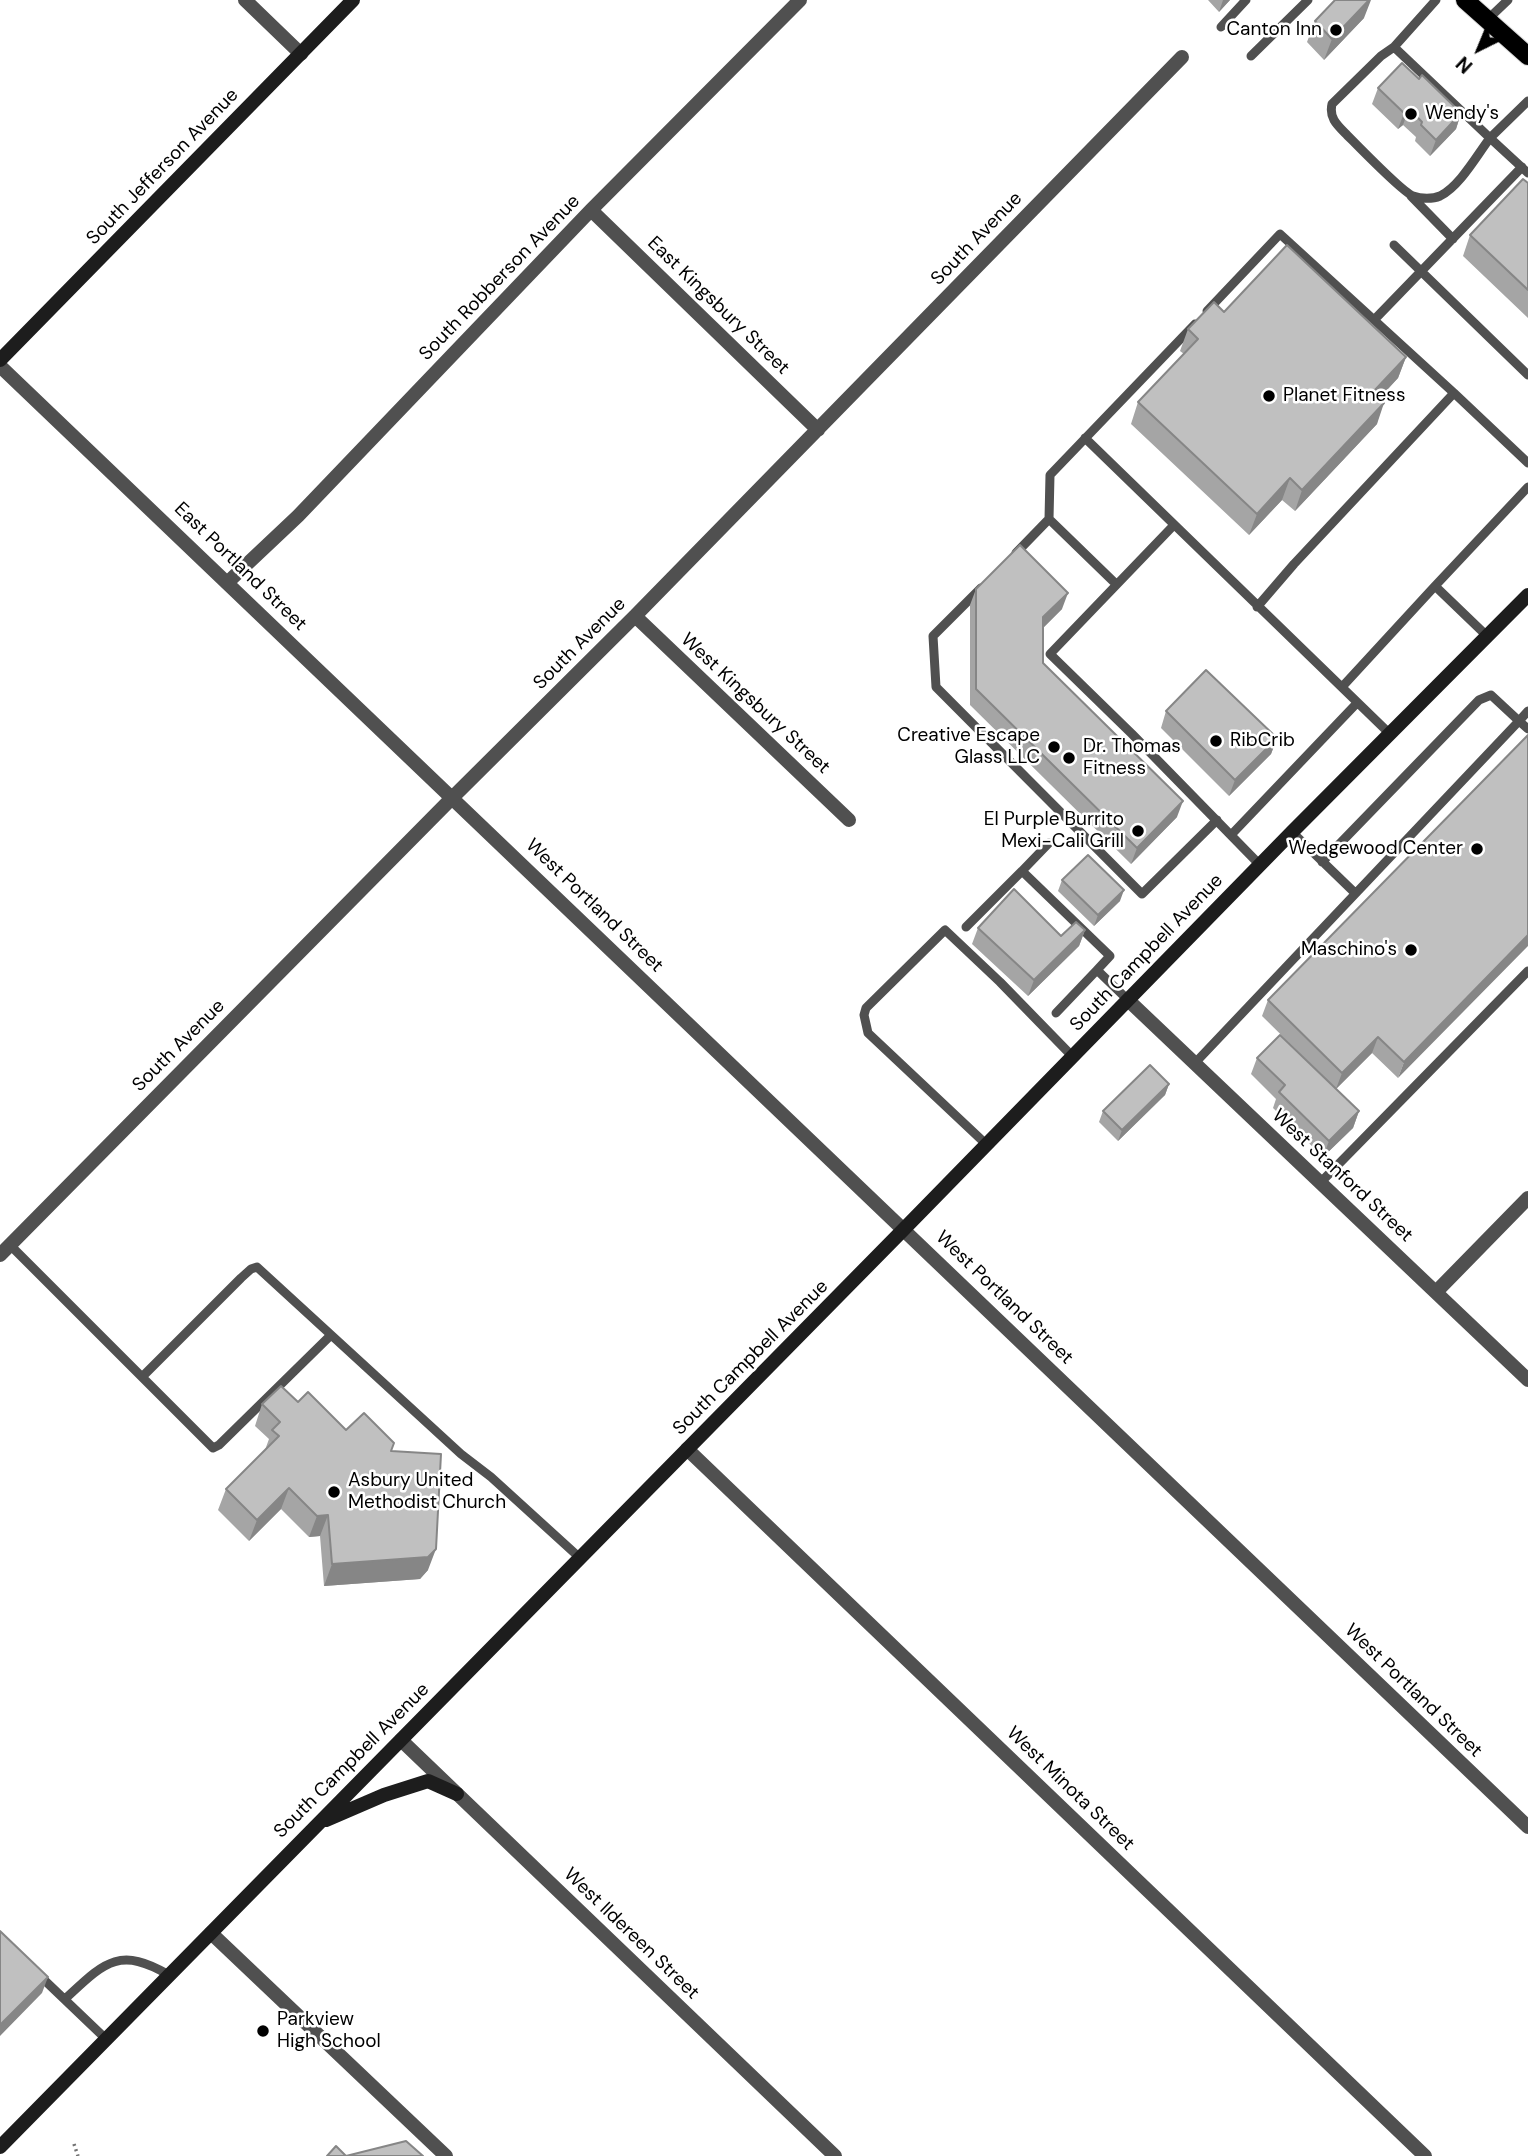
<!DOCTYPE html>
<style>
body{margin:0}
#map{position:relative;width:1528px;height:2156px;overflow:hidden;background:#fff;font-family:"DM Sans",sans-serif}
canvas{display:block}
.north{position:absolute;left:1444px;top:14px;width:70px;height:70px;-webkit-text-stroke:5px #fff;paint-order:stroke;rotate:223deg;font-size:19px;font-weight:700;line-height:28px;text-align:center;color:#000}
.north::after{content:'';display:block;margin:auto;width:24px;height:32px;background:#000;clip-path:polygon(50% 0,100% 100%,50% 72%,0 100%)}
</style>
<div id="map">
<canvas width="1528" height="2156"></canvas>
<div class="north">N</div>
</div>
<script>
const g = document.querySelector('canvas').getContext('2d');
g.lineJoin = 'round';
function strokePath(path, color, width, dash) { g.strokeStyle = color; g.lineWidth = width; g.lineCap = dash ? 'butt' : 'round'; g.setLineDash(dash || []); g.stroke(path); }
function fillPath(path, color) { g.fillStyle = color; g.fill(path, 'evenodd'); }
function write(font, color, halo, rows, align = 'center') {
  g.font = font + ' "DM Sans",sans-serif'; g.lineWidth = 5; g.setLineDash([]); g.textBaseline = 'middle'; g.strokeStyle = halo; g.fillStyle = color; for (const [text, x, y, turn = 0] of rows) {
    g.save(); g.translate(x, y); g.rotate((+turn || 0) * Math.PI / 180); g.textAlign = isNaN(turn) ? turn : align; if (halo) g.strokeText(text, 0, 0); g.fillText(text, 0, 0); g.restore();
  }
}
const path = new Path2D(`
 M74 2144 78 2156`);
const service = new Path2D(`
 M1487 20 1508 0
 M1221 27 1246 0
 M1394 47 1490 138C1477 155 1460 186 1440 196 1433 199 1421 199 1413 196 1402 192 1357 145 1345 133 1336 124 1329 117 1332 104L1381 56Z
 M1394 47 1436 0
 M1251 56 1308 0
 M1528 101 1490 138 1528 173
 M1411 196 1453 239
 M1394 245 1528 375
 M1207 311 1280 234 1454 393
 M1374 320 1522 167
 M1085 438 1390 734
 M1049 519 1116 584
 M1173 526 1050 654 1132 734 1260 865
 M1016 553 1049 519 1050 475 1195 324
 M981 588 933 636 936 687 1142 894 1217 820
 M1257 607 1294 564 1454 393 1528 463
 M1487 636 1435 586 1528 487
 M1342 687 1435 586
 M1528 711 1519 721 1528 729
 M1292 832 1355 893
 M1231 835 1357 703
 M1022 871 1049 843
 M966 927 1022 871 1110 956 1097 970
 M1056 1013 1097 970 1128 1000
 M1195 1063 1519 721 1491 695 1479 700 1322 862
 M987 1145 868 1033 864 1015 866 1008 945 930 1000 982 1073 1057
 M1321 1182 1528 971
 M10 1245 213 1448 219 1445 331 1335
 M143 1376 241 1278 251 1269 257 1267 461 1454 491 1477 580 1558
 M39 1975 106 2039
 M65 1999C103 1964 118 1945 169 1975`);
const minor = new Path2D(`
 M245 0 301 54
 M591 210 818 430
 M0 366 1528 1827
 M228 582 298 516 591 210 800 0
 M635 616 849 820
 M1128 1000 1528 1380
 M0 1255 453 797 635 616 1182 57
 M1437 1291 1528 1198
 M687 1449 1425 2156
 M401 1740 835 2156
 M211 1933 446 2156`);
const secondary = new Path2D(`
 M0 360 353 0
 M326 1820 384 1795 428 1781 457 1794
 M0 2147 904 1229 1292 832 1528 595`);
const primary = new Path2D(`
 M1465 0 1528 56`);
const wall = new Path2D(`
 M1208 0H1230L1219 12Z
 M1364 18 1324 60 1307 42 1315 21Z
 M1419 79 1461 113 1456 129 1430 156 1415 141 1416 137 1403 125 1398 129 1372 104 1378 88Z
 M1528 183V318L1463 256 1470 235Z
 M1224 312 1406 357 1398 378 1380 398 1377 424 1295 511 1282 500 1249 535 1131 424 1138 402 1184 354 1180 351 1188 329Z
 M976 589 1062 609 1043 628V663L1177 817 1131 864 970 705V605Z
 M1166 711 1277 738 1271 754 1229 796 1161 728Z
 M1528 735 1398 1078 1372 1053 1336 1089 1262 1016 1268 1000Z
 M1062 880 1120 901 1094 926 1058 891Z
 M978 928 1061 936 1085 930 1079 946 1028 996 972 944Z
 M1257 1058 1359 1111 1353 1128 1323 1157 1273 1108 1276 1099 1251 1074Z
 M1169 1084 1165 1095 1118 1141 1099 1122 1103 1111Z
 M298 1402 346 1430 392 1451 428 1570 420 1579 324 1586 320 1536 309 1537 281 1509 249 1541 218 1510 226 1489 265 1450 269 1439 255 1426 262 1404Z`);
const shadedWall = new Path2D(`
 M1223 0H1230L1219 12Z
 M1369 0H1371L1364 18 1324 60 1332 39Z
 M1409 108 1403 125 1398 129 1404 113Z
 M1461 113 1456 129 1430 156 1436 140Z
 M1406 357 1398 378 1365 413 1373 392Z
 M1384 403 1377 424 1295 511 1302 490Z
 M1290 478 1282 500 1249 535 1257 514Z
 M1068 593 1062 609 1037 634 1043 617Z
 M1277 738 1271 754 1229 796 1235 780Z
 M1183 801 1177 817 1131 864 1137 848Z
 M1124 890 1120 901 1094 926 1098 915Z
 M1085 930 1079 946 1028 996 1034 980Z
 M1528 935V946L1398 1078 1404 1062Z
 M1378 1037 1372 1053 1336 1089 1342 1073Z
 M1169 1084 1165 1095 1118 1141 1122 1130Z
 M1359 1111 1353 1128 1323 1157 1329 1141Z
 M289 1488 281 1509 249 1541 257 1520Z
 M328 1515 320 1536 309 1537 317 1516Z
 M436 1549 428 1570 420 1579 324 1586 332 1564Z
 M48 1977 42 1993 0 2036V2025Z`);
const building = new Path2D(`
 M1335 0H1369L1332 39 1315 21Z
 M1402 63 1419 79 1422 75 1461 113 1436 140 1421 125 1422 122 1409 108 1404 113 1378 88Z
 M1523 179 1528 183V290L1470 235Z
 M1287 245 1406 357 1373 392 1384 403 1302 490 1290 478 1257 514 1138 402 1198 339 1188 329 1214 302 1224 312Z
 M1020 545 1068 593 1043 617V663L1183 801 1137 848 976 689V589Z
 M1206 670 1277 738 1235 780 1166 711Z
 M1528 735V935L1404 1062 1378 1037 1342 1073 1268 1000Z
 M1088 855 1124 890 1098 915 1062 880Z
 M1014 889 1061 936 1076 922 1085 930 1034 980 978 928Z
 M1280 1035 1359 1111 1329 1141 1279 1092 1285 1085 1257 1058Z
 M1150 1065 1169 1084 1122 1130 1103 1111Z
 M281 1386 298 1402 308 1392 346 1430 364 1413 394 1443 391 1451 441 1454 436 1549 428 1557 332 1564 328 1515 317 1516 289 1488 257 1520 226 1489 279 1436 272 1430 280 1422 262 1404Z
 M0 1931 48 1977 0 2025Z
 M406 2141 423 2156H327L336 2146 346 2156Z`);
const markers = [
 [1336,30,7,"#000"],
 [1411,114,7,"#000"],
 [1269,396,7,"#000"],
 [1216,741,7,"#000"],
 [1054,747,7,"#000"],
 [1069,758,7,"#000"],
 [1138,831,7,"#000"],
 [1477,849,7,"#000"],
 [1411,950,7,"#000"],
 [334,1492,7,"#000"],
 [263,2031,7,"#000"]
];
const poiNames = [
 ["Canton Inn",1322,30,"right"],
 ["Wendy's",1425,114],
 ["Planet Fitness",1283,396],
 ["Creative Escape",1040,736,"right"],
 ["Glass LLC",1040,758,"right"],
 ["RibCrib",1230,741],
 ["Dr. Thomas",1083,747],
 ["Fitness",1083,769],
 ["El Purple Burrito",1124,820,"right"],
 ["Mexi-Cali Grill",1124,842,"right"],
 ["Wedgewood Center",1463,849,"right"],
 ["Maschino's",1397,950,"right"],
 ["Asbury United",348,1481],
 ["Methodist Church",348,1503],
 ["Parkview",277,2020],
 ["High School",277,2042]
];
const streetNames = [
 ["South Jefferson Avenue",163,167,-46],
 ["South Avenue",977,239,-46],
 ["South Robberson Avenue",500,278,-46],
 ["East Kingsbury Street",718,306,44],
 ["East Portland Street",240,567,44],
 ["South Avenue",580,644,-45],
 ["West Kingsbury Street",755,704,43],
 ["West Portland Street",594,906,44],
 ["South Campbell Avenue",1147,953,-46],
 ["South Avenue",179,1046,-45],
 ["West Stanford Street",1342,1176,43],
 ["West Portland Street",1004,1298,44],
 ["South Campbell Avenue",751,1358,-45],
 ["West Portland Street",1413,1691,44],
 ["South Campbell Avenue",352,1761,-45],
 ["West Minota Street",1070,1789,44],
 ["West Ildereen Street",631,1934,44]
];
strokePath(primary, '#dbdbdb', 20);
strokePath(path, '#727272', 3.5, [2, 3.5]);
strokePath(service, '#505050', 9);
strokePath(minor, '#505050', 14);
strokePath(secondary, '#1d1d1d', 14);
strokePath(primary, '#000', 18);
fillPath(wall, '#a5a5a5');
fillPath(shadedWall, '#868686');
fillPath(building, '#c0c0c0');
strokePath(building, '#868686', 2);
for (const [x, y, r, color] of markers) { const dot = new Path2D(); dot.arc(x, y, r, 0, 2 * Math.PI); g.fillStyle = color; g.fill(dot); strokePath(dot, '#fff', 2.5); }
write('19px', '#000', '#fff', poiNames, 'left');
write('19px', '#000', '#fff', streetNames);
</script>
